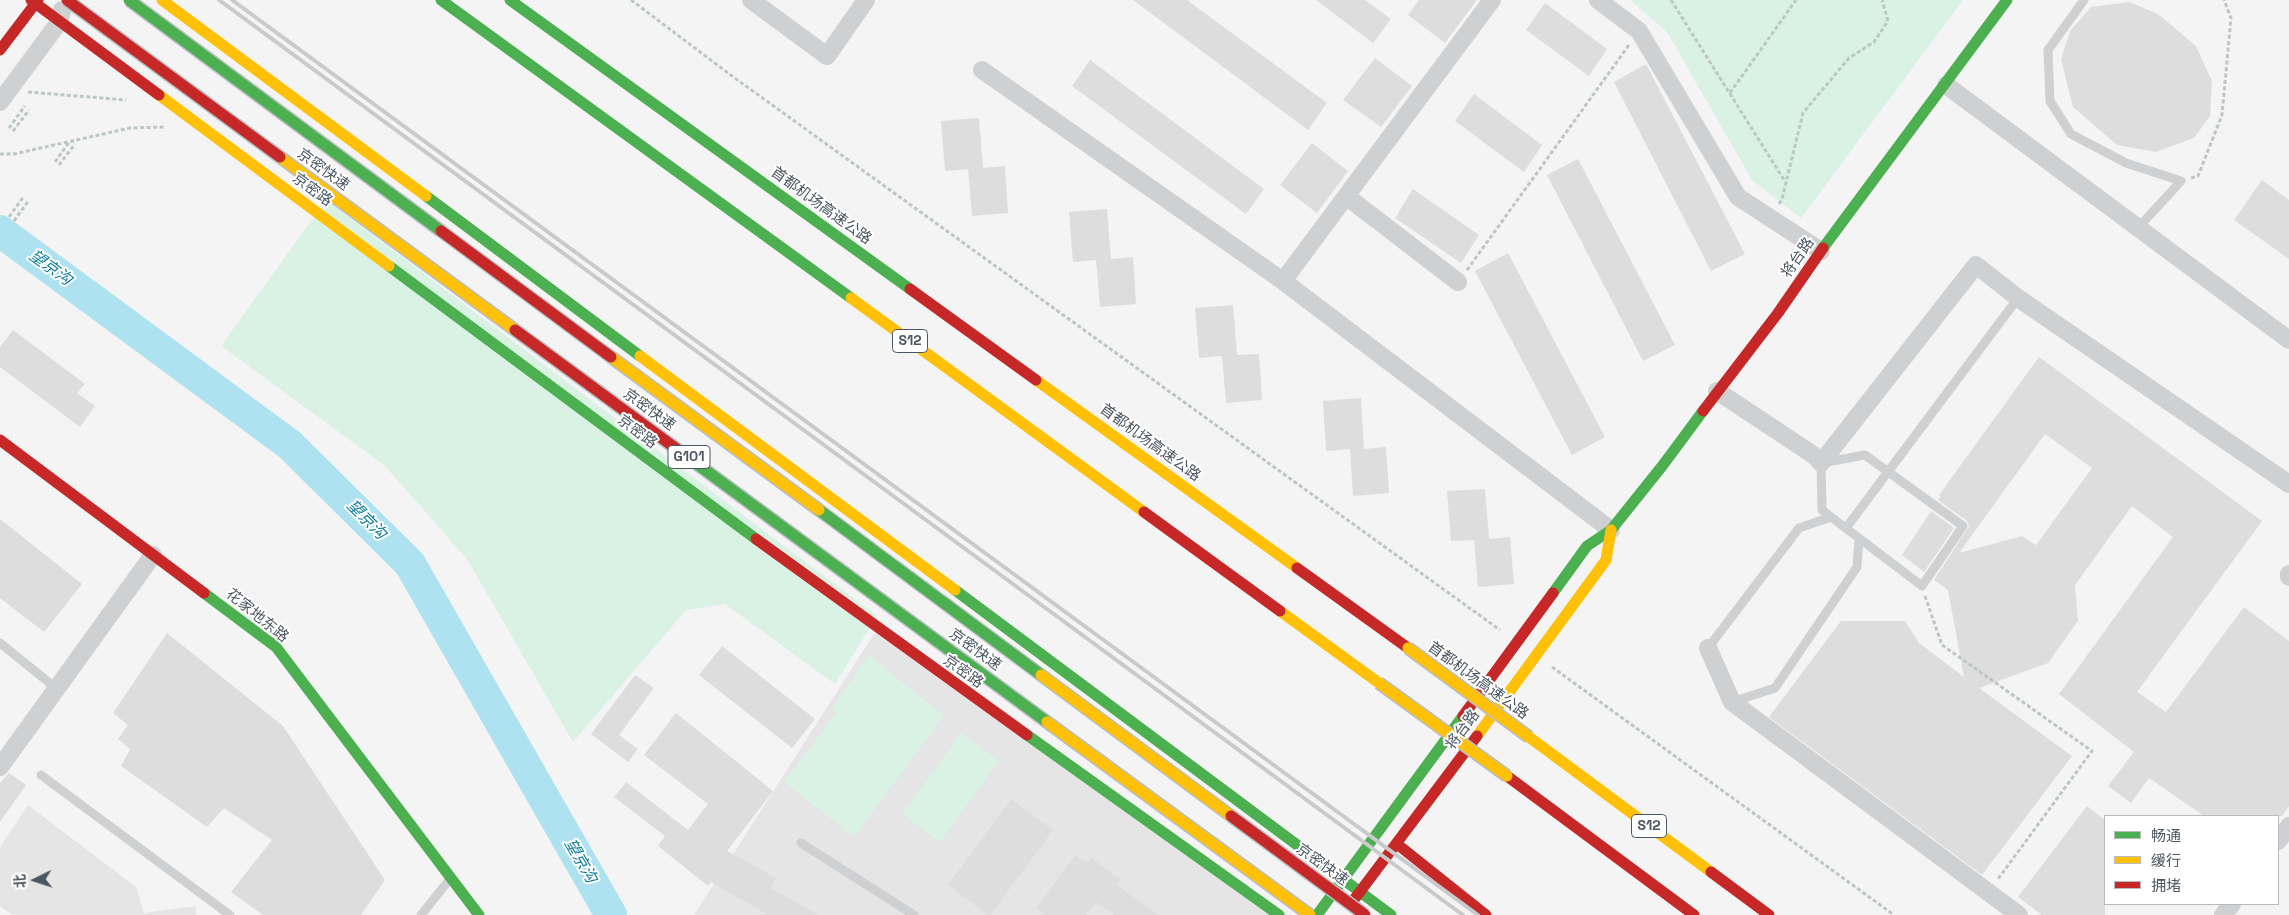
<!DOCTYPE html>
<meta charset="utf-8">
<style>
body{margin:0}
#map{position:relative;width:2289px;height:915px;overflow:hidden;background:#f4f4f4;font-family:"Space Grotesk","Noto Sans SC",sans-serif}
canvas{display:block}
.legend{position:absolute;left:2104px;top:815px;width:175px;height:90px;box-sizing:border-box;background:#fff;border:1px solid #b7bbc0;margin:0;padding:6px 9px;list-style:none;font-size:15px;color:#4a5661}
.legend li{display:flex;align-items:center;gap:10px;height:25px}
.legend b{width:25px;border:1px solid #b7bbc0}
.north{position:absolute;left:10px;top:855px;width:50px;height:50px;-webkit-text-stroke:4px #fff;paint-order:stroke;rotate:266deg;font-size:14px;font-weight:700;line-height:20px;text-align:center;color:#4a5661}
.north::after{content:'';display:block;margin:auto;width:18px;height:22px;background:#4a5661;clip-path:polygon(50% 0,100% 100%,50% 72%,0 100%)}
</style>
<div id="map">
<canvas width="2289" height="915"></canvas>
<ul class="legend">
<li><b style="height:6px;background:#4caf50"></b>畅通</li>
<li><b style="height:6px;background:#ffc107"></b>缓行</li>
<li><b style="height:6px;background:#c62828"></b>拥堵</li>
</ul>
<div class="north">北</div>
</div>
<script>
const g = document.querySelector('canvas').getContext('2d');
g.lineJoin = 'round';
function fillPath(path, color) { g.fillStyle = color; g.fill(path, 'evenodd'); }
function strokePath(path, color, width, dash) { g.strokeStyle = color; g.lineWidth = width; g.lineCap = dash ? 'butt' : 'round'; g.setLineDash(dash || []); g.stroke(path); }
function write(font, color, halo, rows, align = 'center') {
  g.font = font + ' "Space Grotesk","Noto Sans SC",sans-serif'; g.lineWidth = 4; g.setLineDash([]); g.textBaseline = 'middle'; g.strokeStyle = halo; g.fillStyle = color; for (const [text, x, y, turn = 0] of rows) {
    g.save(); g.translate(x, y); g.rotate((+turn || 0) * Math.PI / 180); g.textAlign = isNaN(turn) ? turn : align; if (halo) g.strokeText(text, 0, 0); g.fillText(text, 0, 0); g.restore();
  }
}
const education = new Path2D(`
 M881 623 1288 915H694Z
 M28 805 136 887 144 913 196 906V915H13L0 906V847Z`);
const green = new Path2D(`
 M1630 0H1963L1801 218 1752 180 1667 32Z
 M326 200 877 616 835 684 725 604 686 610 573 742 467 559 384 465 221 346Z
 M869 655 944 716 854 837 784 782 837 712 832 708Z
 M961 733 999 761 940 842 902 814Z`);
const river = new Path2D(`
 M0 231 290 445 410 564 611 915`);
const building = new Path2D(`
 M1133 0H1187L1327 103 1308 130Z
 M1316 0H1365L1391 19 1373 43Z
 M1419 0H1477L1445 43 1408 15Z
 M2129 2 2158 14 2196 46 2212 81 2210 116 2194 138 2156 152 2117 145 2073 107 2061 59 2070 31 2091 7Z
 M1545 3 1607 49 1589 76 1526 30Z
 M1375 58 1412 86 1381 127 1343 100Z
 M1090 60 1264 189 1246 214 1072 86Z
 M1646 64 1745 254 1711 271 1614 82Z
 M1474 94 1542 145 1524 172 1455 121Z
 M979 118 983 168 1005 166 1008 213 972 216 968 169 945 171 941 121Z
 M1312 143 1348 171 1317 213 1280 185Z
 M1578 159 1675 345 1643 361 1547 175Z
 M2262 180 2289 200V259L2234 220Z
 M1413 189 1479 235 1461 263 1395 218Z
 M1107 209 1111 259 1133 257 1136 304 1100 307 1096 260 1073 262 1069 212Z
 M1508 253 1605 437 1572 455 1475 271Z
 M1233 305 1237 355 1259 354 1262 400 1226 403 1222 356 1199 358 1195 308Z
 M13 330 85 384 77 393 95 406 80 427 0 367V347Z
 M2039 357 2262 521 2137 692 2166 712 2244 607 2289 641V806L2282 816H2204L2149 778 2131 803 2108 786 2134 752 2059 694 2173 537 2132 506 2075 585 2078 621 2048 663 1979 688 2072 756 1982 875 1769 717 1841 621H1905L1919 643 1964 677 1948 590 1934 580 1969 526 1967 521 1938 500 1941 496 1939 495ZM2045 434 2092 468 2036 545 2022 536 1959 553Z
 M1361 398 1364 449 1386 447 1389 493 1353 496 1350 449 1326 451 1323 401Z
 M1485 489 1489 539 1510 537 1514 584 1478 587 1474 540 1451 541 1447 491Z
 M1931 511 1954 528 1924 572 1902 555Z
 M0 519 82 584 44 632 0 598Z
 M167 633 283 726 385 880 361 915H263L231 892 272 840 224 808 207 827 121 766 130 749 118 739 128 725 113 713Z
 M722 646 815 719 792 748 699 675Z
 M635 675 654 688 619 735 638 749 628 762 591 734Z
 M676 713 773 791 727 851 776 878 771 888 818 915H768L711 882 708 886 658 846 665 836 614 797 626 782 688 830 708 804 644 755Z
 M9 773 26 785 0 822V783Z
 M1011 799 1053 830 990 915H988L948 885Z
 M2087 806 2105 820V915H2042L2018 897Z
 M1075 855 1087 863 1091 858 1121 880 1117 885 1158 915H1114L1096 902 1086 915H1045L1036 908Z`);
const path = new Path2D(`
 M631 0 732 76 1500 630
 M1671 0 1786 183
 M28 92 126 100
 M1730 93 1796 0
 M9 128 25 106
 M13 131 29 110
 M0 154H14L130 128 166 127
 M55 162 70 141
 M59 165 75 144
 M2191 178 2198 176 2222 115 2231 18 2224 0
 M1779 204 1782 199 1803 113 1849 58 1874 42 1888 21 1882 0
 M9 217 24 196
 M14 221 29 200
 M1467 270 1629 45
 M1925 596 1942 645 2092 751 1998 879
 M1552 667 1894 915`);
const lane = new Path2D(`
 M2084 0 2048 50 2050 101 2071 134 2126 163 2181 181 2138 228
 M1865 455 1963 526 1922 586 1822 510 1821 463Z
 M1846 528 2018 298
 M0 643 57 689
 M1708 648 1799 528 1831 517
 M1732 702 1775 688 1857 567 1859 538
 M41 775 230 915
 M801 843 914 915
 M421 915 449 880`);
const street = new Path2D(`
 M751 0 827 56 866 0
 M1598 0 1639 31 1738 197 1821 251
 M982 70 1283 281 1611 530
 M1946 85 2289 340
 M0 102 60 21 62 10
 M1346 196 1458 282
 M1283 281 1492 0
 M1717 391 1815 456 1821 463 1976 265 2018 298 2289 484
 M2289 574V577
 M1708 648 1732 702 2019 915
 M0 767 153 555
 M2278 841 2289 826
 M2223 915 2232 904`);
const fast = new Path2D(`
 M441 0 851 298
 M510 0 910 289
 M426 196 640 356
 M1823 248 2007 0
 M389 266 756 539
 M955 590 1391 915
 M204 593 276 647 479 915
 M1553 593 1587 546 1611 530 1663 465 1703 411
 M1027 735 1279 915
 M1317 915 1463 716`);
const slow = new Path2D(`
 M162 0 426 196
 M159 95 389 266
 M851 298 1144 512
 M640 356 955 590
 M1036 380 1297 568
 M1280 611 1379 683
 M1477 736 1606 560 1611 530
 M1529 737 1711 872`);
const jam = new Path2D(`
 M31 0 159 95
 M0 50 38 0
 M910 289 1036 380
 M1703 411 1778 313 1823 248
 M0 440 204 593
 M1144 512 1280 611
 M756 539 1027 735
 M1297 568 1408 648
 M1463 716 1553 593
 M1507 776 1694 915
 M1397 844 1486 915
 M1711 872 1769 915
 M1350 905 1477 736`);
const rail = new Path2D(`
 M219 0 1463 915
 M232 0 1478 915`);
const fastBridge = new Path2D(`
 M129 0 441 231
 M678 450 1047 722
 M819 510 1041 675`);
const slowBridge = new Path2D(`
 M280 157 515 330
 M611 357 819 510
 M1408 648 1529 737
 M1041 675 1231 816
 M1379 683 1507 776
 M1047 722 1310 915`);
const jamBridge = new Path2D(`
 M67 0 280 157
 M441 231 611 357
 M515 330 678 450
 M1231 816 1365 915`);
const shields = [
 [910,341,35],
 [689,457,42],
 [1649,826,35]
];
const shieldNames = [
 ["S12",910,341],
 ["G101",689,457],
 ["S12",1649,826]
];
const streetNames = [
 ["京密快速",323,170,36],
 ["京密路",312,190,36],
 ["首都机场高速公路",821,206,36],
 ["将台路",1798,258,-55],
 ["京密快速",649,410,36],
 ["京密路",637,432,37],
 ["首都机场高速公路",1150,443,36],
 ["花家地东路",257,616,39],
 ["京密快速",975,650,36],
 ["京密路",963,672,35],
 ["首都机场高速公路",1478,681,36],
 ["将台路",1463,730,-53],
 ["京密快速",1322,865,36]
];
const waterNames = [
 ["望京沟",50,268,36],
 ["望京沟",366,520,45],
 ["望京沟",580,861,60]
];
fillPath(education, '#e6e5e6');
fillPath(green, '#d9f2e3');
strokePath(river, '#aee2f0', 32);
fillPath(building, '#ddddde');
strokePath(path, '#bcc7c4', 3, [4, 2.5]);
strokePath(lane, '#ced0d2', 9);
strokePath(street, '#ced0d2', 18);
strokePath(fast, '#4caf50', 11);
strokePath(slow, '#ffc107', 11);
strokePath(jam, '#c62828', 11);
strokePath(rail, '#c9cacc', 4);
strokePath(fastBridge, '#b9bec3', 14, []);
strokePath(slowBridge, '#b9bec3', 14, []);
strokePath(jamBridge, '#b9bec3', 14, []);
strokePath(fastBridge, '#4caf50', 11);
strokePath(slowBridge, '#ffc107', 11);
strokePath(jamBridge, '#c62828', 11);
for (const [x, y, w] of shields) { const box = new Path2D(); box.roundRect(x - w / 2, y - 11.5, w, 23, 4); g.fillStyle = '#fff'; g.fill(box); strokePath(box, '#4a5661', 1); }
write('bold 14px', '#4a5661', null, shieldNames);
write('15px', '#4a5661', '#fff', streetNames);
write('italic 16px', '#0c7c9b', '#fff', waterNames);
</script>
